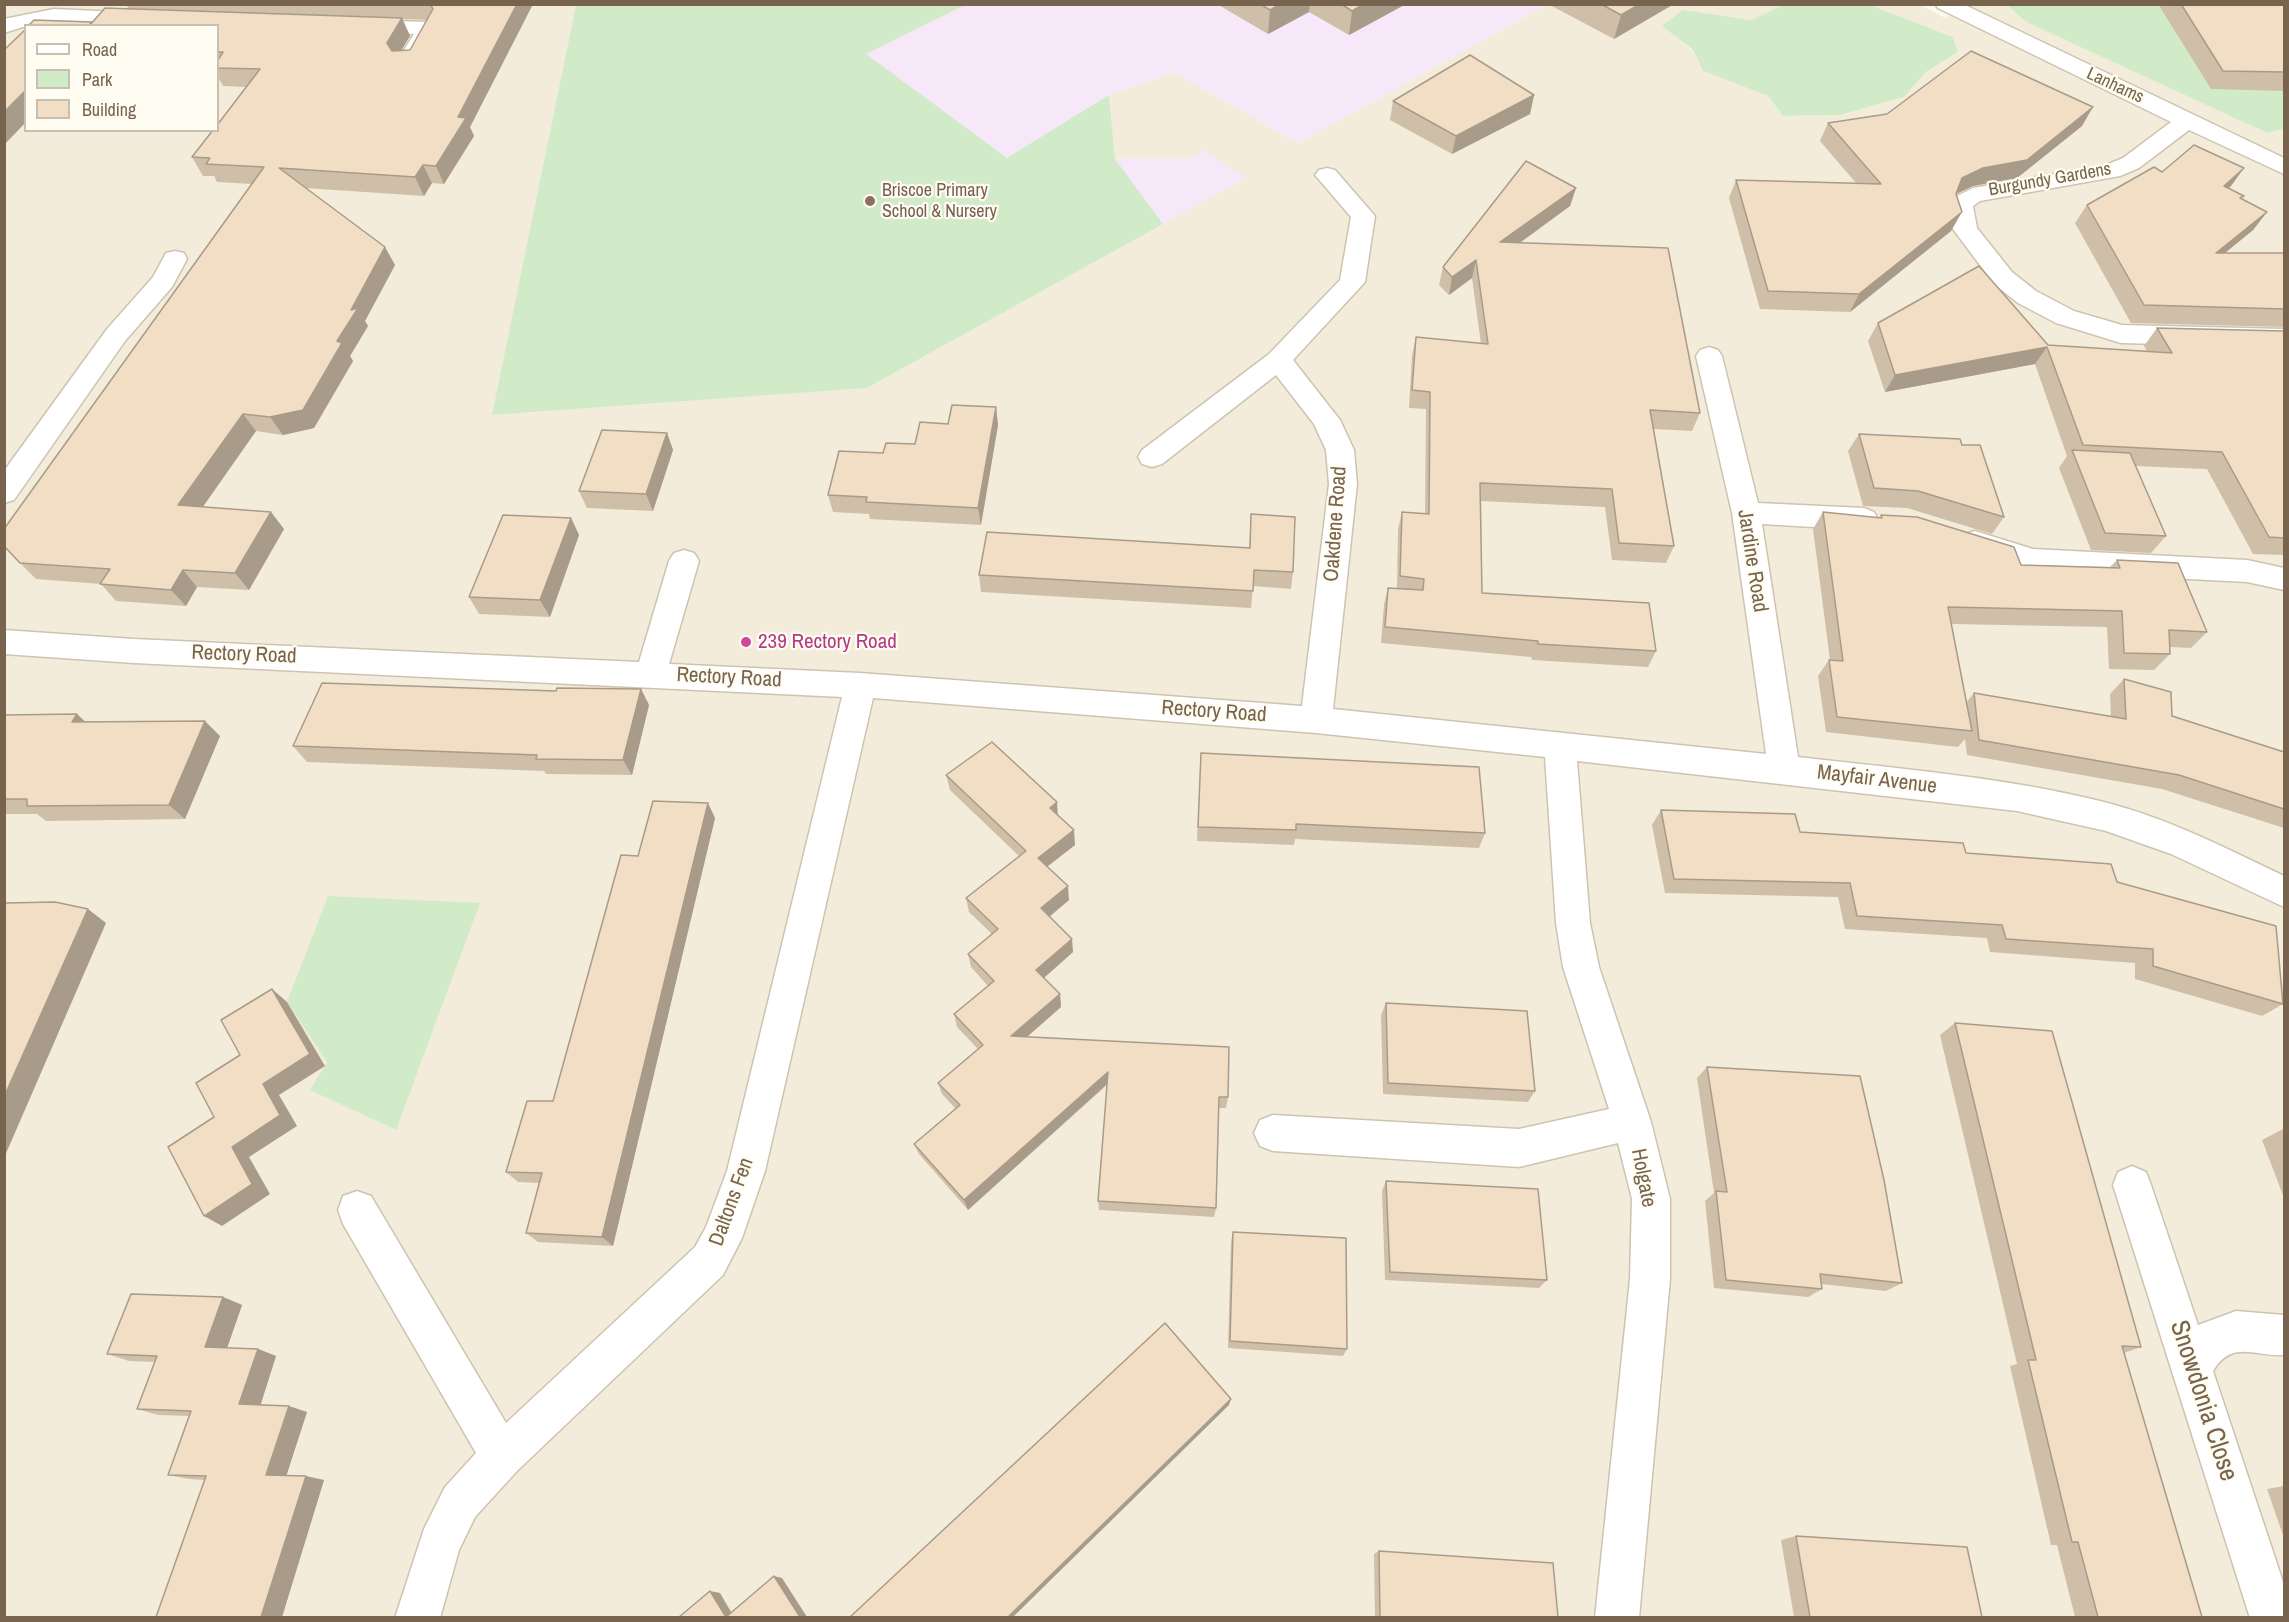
<!DOCTYPE html>
<style>
body{margin:0}
#map{position:relative;width:2289px;height:1622px;overflow:hidden;background:#fcf9ec;font-family:"Archivo Narrow",sans-serif}
canvas{display:block}
.frame{position:absolute;inset:0;border:6px solid #78644e;pointer-events:none}
.legend{position:absolute;left:24px;top:24px;width:195px;height:108px;box-sizing:border-box;background:#fffcf2;border:2px solid #c9bfb0;margin:0;padding:8px 10px;list-style:none;font-size:18px;color:#78644e}
.legend li{display:flex;align-items:center;gap:12px;height:30px}
.legend b{width:30px;border:2px solid #c9bfb0}
</style>
<div id="map">
<canvas width="2289" height="1622"></canvas>
<div class="frame"></div>
<ul class="legend">
<li><b style="height:8px;background:#fff"></b>Road</li>
<li><b style="height:16px;background:#d1ebc9"></b>Park</li>
<li><b style="height:16px;background:#f1dec4"></b>Building</li>
</ul>
</div>
<script>
const g = document.querySelector('canvas').getContext('2d');
g.lineJoin = 'round';
function fillPath(path, color) { g.fillStyle = color; g.fill(path, 'evenodd'); }
function strokePath(path, color, width, dash) { g.strokeStyle = color; g.lineWidth = width; g.lineCap = dash ? 'butt' : 'round'; g.setLineDash(dash || []); g.stroke(path); }
function write(font, color, halo, rows, align = 'center') {
  g.font = font + ' "Archivo Narrow",sans-serif'; g.lineWidth = 4.5; g.setLineDash([]); g.textBaseline = 'middle'; g.strokeStyle = halo; g.fillStyle = color; for (const [text, x, y, turn = 0] of rows) {
    g.save(); g.translate(x, y); g.rotate((+turn || 0) * Math.PI / 180); g.textAlign = isNaN(turn) ? turn : align; if (halo) g.strokeText(text, 0, 0); g.fillText(text, 0, 0); g.restore();
  }
}
const residential = new Path2D(`
 M5 5H576L493 415 867 388 1163 224 1190 158 1115 159 1109 95 1174 72 1298 143 1546 5H1786L1751 20 1724 17 1663 26 1693 51 1703 71 1768 96 1783 116 1840 115 1904 97 1926 72 1958 52 1953 37 1870 5H1920L1945 18 1961 5H2007L2026 22 2267 133 2284 129V1617L5 1618ZM26 26H218V130H26ZM327 1062 396 1130 311 1090Z`);
const education = new Path2D(`
 M576 5H1546L1298 143 1174 72 1109 95 1115 159 1190 158 1204 150 1246 178 867 388 492 415Z`);
const green = new Path2D(`
 M1786 4 1870 5 1953 37 1958 52 1926 72 1904 97 1840 115 1783 116 1768 96 1703 71 1693 50 1662 26 1683 10 1751 20Z
 M576 5H965L866 54 1007 158 1109 95 1115 159 1163 224 867 388 492 415Z
 M2007 5H2158L2284 23V129L2267 133 2026 22Z
 M328 896 480 903 396 1130 310 1090 327 1062 287 1002Z`);
const minor = new Path2D(`
 M1935 4H1963L2284 158V174L2189 130 2139 168 2120 176 1980 201 1973 206 1977 228 2012 272 2036 291 2074 311 2122 325 2284 329V347L2121 343 2056 323 2018 303 1994 284 1953 229 1948 213 1953 198 1973 188 2106 165 2123 158 2171 122 1938 8Z
 M54 9 142 13 150 14 153 19 150 24 142 25 54 22 26 26 4 33V19Z
 M362 20 428 22 436 23 439 28 416 66H400L397 61 414 34 354 31 351 26 354 21Z
 M1327 168 1335 170 1375 216 1365 282 1293 360 1340 420 1354 450 1357 484 1333 709 1766 754 1732 513 1696 356 1700 350 1709 347 1718 350 1722 356 1758 503 1864 508 1874 512 1878 519 1874 526 1864 530 1762 524 1798 757C1901 769 2004 777 2104 802 2167 818 2226 848 2284 876V907L2171 854 2106 831 2017 811 1577 761 1590 923 1599 967 1651 1122 1670 1199V1279L1639 1618H1595L1630 1279 1632 1199 1618 1143 1519 1167 1273 1151 1260 1146 1254 1133 1260 1120 1273 1115 1519 1129 1609 1109 1563 967 1556 923 1545 757 1316 733 873 698 765 1171 742 1238 723 1275 517 1471 475 1517 459 1550 440 1618H395L424 1529 445 1487 476 1453 343 1224 338 1210 343 1196 357 1191 371 1196 506 1423 695 1247 706 1227 727 1171 842 697 134 663 4 654V630L134 639 639 662 669 561 674 553 684 550 694 553 699 561 669 664 860 673 1302 706 1329 484 1326 450 1314 424 1276 375 1162 464 1152 467 1142 464 1138 457 1142 450 1269 354 1340 280 1351 217 1315 175 1319 170Z
 M175 251 184 253 187 259 172 287 125 341 14 500 4 503V471L107 329 153 277 166 253Z
 M1975 531 2033 549 2247 560 2284 568V590L2247 582 2033 571 1965 550 1960 542 1965 534Z
 M2132 1166 2146 1172 2151 1185 2198 1325 2236 1311 2284 1315V1355C2255 1357 2232 1339 2213 1371L2284 1585V1618H2250L2113 1185 2118 1172Z`);
const wall = new Path2D(`
 M126 4H533L470 127 474 136 444 184 432 183 424 196 305 188 395 265 365 321 368 326 350 356 353 361 314 428 283 435 256 431 203 507 284 529 249 590 197 587 186 606 116 601 101 584 36 579 20 563 252 184 217 182 214 176H203L192 157 246 87 223 86 218 77V26L92 22 128 8ZM402 19 427 20 410 50H401L410 36Z
 M1217 4H1406L1349 35 1309 12 1268 34Z
 M1548 4H1674L1614 39Z
 M2158 4H2284V91L2211 89Z
 M1534 95 1530 114 1452 154 1390 120 1393 101Z
 M1828 123 2082 126 2017 178 1973 186 1956 194 1951 231 1850 312 1760 309 1729 198 1736 180 1856 183 1820 141Z
 M2162 172 2231 186 2229 188 2241 199 2267 212 2253 230 2225 253H2284V555L2253 554 2207 469 2135 466 2166 536 2151 553 2091 550 2059 468 2067 456 2035 364 1885 392 1868 341 1878 323 2048 345 2147 351 2144 346 2157 328 2284 331V327L2131 323 2075 223 2087 205Z
 M1576 188 1570 206 1520 243 1700 413 1692 431 1654 429 1674 546 1666 563 1612 560 1605 507 1481 501 1482 593 1656 651 1648 667 1532 660 1531 657 1381 643 1384 604 1388 588H1397L1398 529 1402 512 1425 514 1426 409 1409 408 1412 355 1416 337 1481 344 1472 278 1449 295 1439 285 1443 267Z
 M996 407 998 425 981 525 870 519 869 514 833 512 828 495 883 453 915 444 948 424Z
 M667 433 673 450 653 511 587 508 579 491Z
 M1859 434 1962 445 2004 517 1992 534 1907 508 1863 506 1848 451Z
 M1823 512 1880 518 1881 515 2021 565 2110 567 2117 560 2207 632 2191 648 2170 647V654L2154 670 2109 669 2107 627 1951 624 1966 703 1974 693 2111 717 2110 694 2124 679 2172 716 2284 752V828L2162 789 1967 755 1965 739 1958 747 1826 732 1818 676 1829 660H1830L1813 529Z
 M1251 514 1293 572 1291 589 1253 586 1251 608 981 592 979 575 1249 548Z
 M571 518 579 535 550 617 479 614 469 597Z
 M641 689 649 705 632 775 546 774 544 771 307 762 293 746 556 691Z
 M4 715 85 722 220 736 185 819 46 821 37 814H4Z
 M1200 768 1485 833 1479 848 1295 839 1294 845 1197 841Z
 M946 775 1058 816 1075 845 1047 867 1069 900 1050 916 1073 952 1044 978 1060 994 1061 1007 1027 1037 1228 1097 1226 1108H1219L1216 1208 1214 1217 1099 1210 1098 1201 1107 1085 968 1210 919 1154 914 1144 956 1109 942 1094 938 1083 978 1049 957 1027 954 1014 988 986 971 967 968 954 992 934 969 912 966 898 1019 856 950 790Z
 M1661 810 1800 832 1966 853 2117 882 2283 1004 2262 1016 2135 979V963L1990 952 1987 938 1845 929 1838 897 1665 893 1652 825Z
 M715 818 613 1246 538 1242 526 1233 539 1183 518 1182 506 1172 553 1101 638 856Z
 M1386 1003 1535 1091 1528 1102 1383 1094 1381 1015Z
 M1955 1023 2141 1347 2124 1353 2202 1617H2075L2057 1545H2051L2010 1366 2017 1364 1940 1035Z
 M1707 1067 1902 1283 1886 1291 1821 1284 1822 1289 1808 1297 1714 1288 1705 1201 1714 1193 1697 1078Z
 M2283 1129H2284V1198L2262 1140Z
 M1386 1181 1547 1280 1539 1288 1385 1280 1382 1191Z
 M1233 1232 1347 1349 1343 1356 1228 1348 1231 1241Z
 M223 1297 242 1305 227 1348 258 1349 276 1356 260 1405 307 1412 286 1475 324 1480 282 1617H156L205 1480 189 1479 168 1475 190 1416 158 1415 137 1409 155 1362 129 1361 107 1354Z
 M2284 1486V1538L2267 1489Z
 M1796 1536 1982 1617H1794L1781 1540Z
 M1379 1551 1558 1617H1375L1374 1554Z`);
const shadedWall = new Path2D(`
 M517 4H533L470 127 474 136 444 184 436 166 458 117Z
 M1281 4H1310L1309 12 1268 34 1270 10Z
 M1364 4H1406L1349 35 1352 11Z
 M1640 4H1674L1614 39 1621 15Z
 M402 18 410 36 395 61 387 43Z
 M26 90V122L4 145V112Z
 M1534 95 1530 114 1452 154 1456 136Z
 M2093 107 2082 126 2017 178 1973 186 1952 196 1962 178Z
 M423 165 432 183 424 196 415 177Z
 M2244 168 2231 186 2211 204 2224 186Z
 M1576 188 1570 206 1496 260 1500 242Z
 M1962 212 1951 231 1850 312 1859 294Z
 M2267 212 2253 230 2203 271 2216 253Z
 M385 247 395 265 365 321 368 326 350 356 353 361 314 428 283 435 270 417 337 341 351 310Z
 M1476 260 1472 278 1449 295 1452 277Z
 M2047 347 2035 364 1885 392 1895 375Z
 M996 407 998 425 981 525 978 508Z
 M243 414 256 431 192 522 178 505Z
 M667 433 673 450 653 511 646 494Z
 M271 512 284 529 249 590 235 573Z
 M571 518 579 535 550 617 540 600Z
 M183 570 197 587 186 606 171 590Z
 M641 689 649 705 632 775 623 760Z
 M77 714 94 730 72 722Z
 M205 721 220 736 185 819 169 805Z
 M1057 802 1058 817 1050 808Z
 M708 803 715 818 613 1246 602 1237Z
 M1074 830 1075 845 1040 872 1038 858Z
 M1068 886 1069 900 1043 922 1041 908Z
 M88 909 106 923 4 1158V1097Z
 M1072 939 1073 952 1038 983 1036 970Z
 M272 989 287 1002 325 1066 279 1095 297 1126 249 1157 270 1194 222 1226 204 1216 232 1147 263 1084Z
 M1060 994 1061 1007 1014 1048 1011 1036Z
 M1108 1072V1083L968 1210 964 1200Z
 M223 1297 242 1305 225 1354 205 1347Z
 M258 1349 276 1356 259 1410 239 1404Z
 M1231 1399 1229 1405 1013 1617H1008Z
 M289 1406 307 1412 285 1480 266 1475Z
 M306 1476 324 1480 282 1617H261Z
 M774 1576 782 1578 807 1617H800Z
 M710 1591 720 1593 734 1617H726Z`);
const building = new Path2D(`
 M430 4H517L458 117 466 118 436 166 423 165 415 177 279 168 385 247 351 310 358 308 337 341 342 343 303 410 270 417 243 414 178 505 271 512 235 573 183 570 171 590 100 584 110 569 20 563 4 546V529L264 167 206 164 210 158 192 157 213 130H218V124L260 69 218 68V60L223 52H218V26H89L105 8 402 18 387 43 392 51 410 50 433 9Z
 M1260 4H1281L1270 10Z
 M1341 4H1364L1352 11Z
 M1601 4H1640L1621 15Z
 M2181 4H2284V72L2223 71Z
 M34 20 92 22 88 26H28Z
 M26 29V90L4 112V50Z
 M1971 51 2093 107 2027 160 1983 168 1962 178 1956 194 1962 212 1859 294 1768 291 1736 180 1881 184 1828 123 1887 114Z
 M1470 55 1534 95 1456 136 1393 101Z
 M2194 145 2244 168 2224 186 2244 196 2240 198 2267 212 2216 253H2284V309L2144 305 2087 205 2154 167 2162 172Z
 M1526 161 1576 188 1500 242 1668 248 1700 413 1650 410 1674 546 1619 543 1612 489 1480 483 1482 593 1649 603 1656 651 1538 644V641L1385 627 1388 588 1423 590 1424 579 1400 576 1402 512 1429 514 1430 392 1412 390 1416 337 1488 344 1476 260 1452 277 1443 267Z
 M1979 266 2048 345 2172 353 2157 328 2284 331V538L2269 537 2222 452 2083 445 2047 347 1895 375 1878 323Z
 M952 405 996 407 978 508 866 502 867 497 828 495 839 451 883 453 886 443 915 444 920 422 948 424Z
 M602 430 667 433 646 494 579 491Z
 M1859 434 1960 439 1962 445H1980L2004 517 1918 491 1874 488Z
 M2072 450 2130 453 2166 536 2105 533Z
 M1823 512 1882 518 1881 515 1917 517 2014 547 2021 565 2120 568 2117 560 2178 563 2207 632 2169 630 2170 654 2124 653 2122 611 1948 607 1972 731 1837 717 1829 660 1843 661Z
 M1251 514 1295 517 1293 572 1254 570 1253 591 979 575 987 532 1250 548Z
 M503 515 571 518 540 600 469 597Z
 M2124 679 2171 692 2172 716 2284 752V809L2179 775 1979 740 1974 693 2126 719Z
 M322 683 556 691 557 688 641 689 623 760 536 759 537 755 293 746Z
 M77 714 72 722 205 721 169 805 27 806V799H4V715Z
 M992 742 1057 802 1050 808 1074 830 1038 858 1068 886 1041 908 1072 939 1036 970 1060 994 1011 1036 1229 1047 1228 1097H1219L1216 1208 1098 1201 1108 1072 964 1200 914 1144 960 1105 938 1083 983 1045 954 1014 994 981 968 954 998 929 966 898 1026 851 946 775Z
 M1201 753 1479 767 1485 833 1296 824V830L1198 827Z
 M653 801 708 803 602 1237 526 1233 542 1173 506 1172 527 1101H553L621 855 638 856Z
 M1661 810 1795 814 1800 832 1963 843 1966 853 2111 864 2117 882 2276 926 2283 1004 2153 966V949L2006 939 2002 925 1857 916 1850 883 1674 879Z
 M55 902 88 909 4 1097V905L6 903Z
 M272 989 310 1054 263 1084 280 1115 232 1147 252 1184 204 1216 168 1147 214 1117 196 1083 240 1055 221 1020Z
 M1386 1003 1527 1011 1535 1091 1388 1083Z
 M1955 1023 2052 1031 2141 1347 2122 1346 2202 1617H2098L2078 1542H2072L2028 1360H2036Z
 M1707 1067 1860 1076 1884 1180 1902 1283 1820 1274 1822 1289 1726 1280 1716 1191 1727 1192Z
 M1386 1181 1538 1189 1547 1280 1390 1272Z
 M1233 1232 1346 1238 1347 1349 1230 1341Z
 M131 1294 223 1297 205 1347 258 1349 239 1404 289 1406 266 1475 306 1476 261 1617H156L206 1476 168 1475 191 1411 137 1409 157 1356 107 1354Z
 M1165 1323 1231 1399 1008 1617H850Z
 M1796 1536 1967 1547 1982 1617H1810Z
 M1379 1551 1553 1563 1558 1617H1380Z
 M774 1576 800 1617H726Z
 M710 1591 726 1617H679Z`);
const markers = [
 [870,201,6,"#8d6e63"],
 [746,642,6,"#d1479c"]
];
const farStreetnames = [
 ["Lanhams",2115,86,25],
 ["Burgundy Gardens",2050,180,-10]
];
const farEducationnames = [
 ["Briscoe Primary",882,191],
 ["School & Nursery",882,212]
];
const streetNames = [
 ["Oakdene Road",1336,524,-86],
 ["Jardine Road",1752,561,81],
 ["Rectory Road",244,655,2],
 ["Rectory Road",729,678,3],
 ["Rectory Road",1214,712,4],
 ["Mayfair Avenue",1877,780,7],
 ["Holgate",1643,1178,79],
 ["Daltons Fen",732,1202,-70]
];
const hotelNames = [
 ["239 Rectory Road",758,642]
];
const nearStreetnames = [
 ["Snowdonia Close",2203,1401,72]
];
fillPath(residential, '#f4ecda');
fillPath(education, '#f6e8f9');
fillPath(green, '#d1ebc9');
strokePath(minor, '#cfc3b0', 3);
fillPath(minor, '#fff');
fillPath(wall, '#cfbfa9');
fillPath(shadedWall, '#a99b89');
fillPath(building, '#f1dec4');
strokePath(building, '#a99b89', 1.5);
for (const [x, y, r, color] of markers) { const dot = new Path2D(); dot.arc(x, y, r, 0, 2 * Math.PI); g.fillStyle = color; g.fill(dot); strokePath(dot, '#fffcf2', 2); }
write('18px', '#78644e', '#fffcf2', farStreetnames);
write('18px', '#785e54', '#fffcf2', farEducationnames, 'left');
write('21px', '#78644e', '#fffcf2', streetNames);
write('21px', '#b23c85', '#fffcf2', hotelNames, 'left');
write('26px', '#78644e', '#fffcf2', nearStreetnames);
</script>
